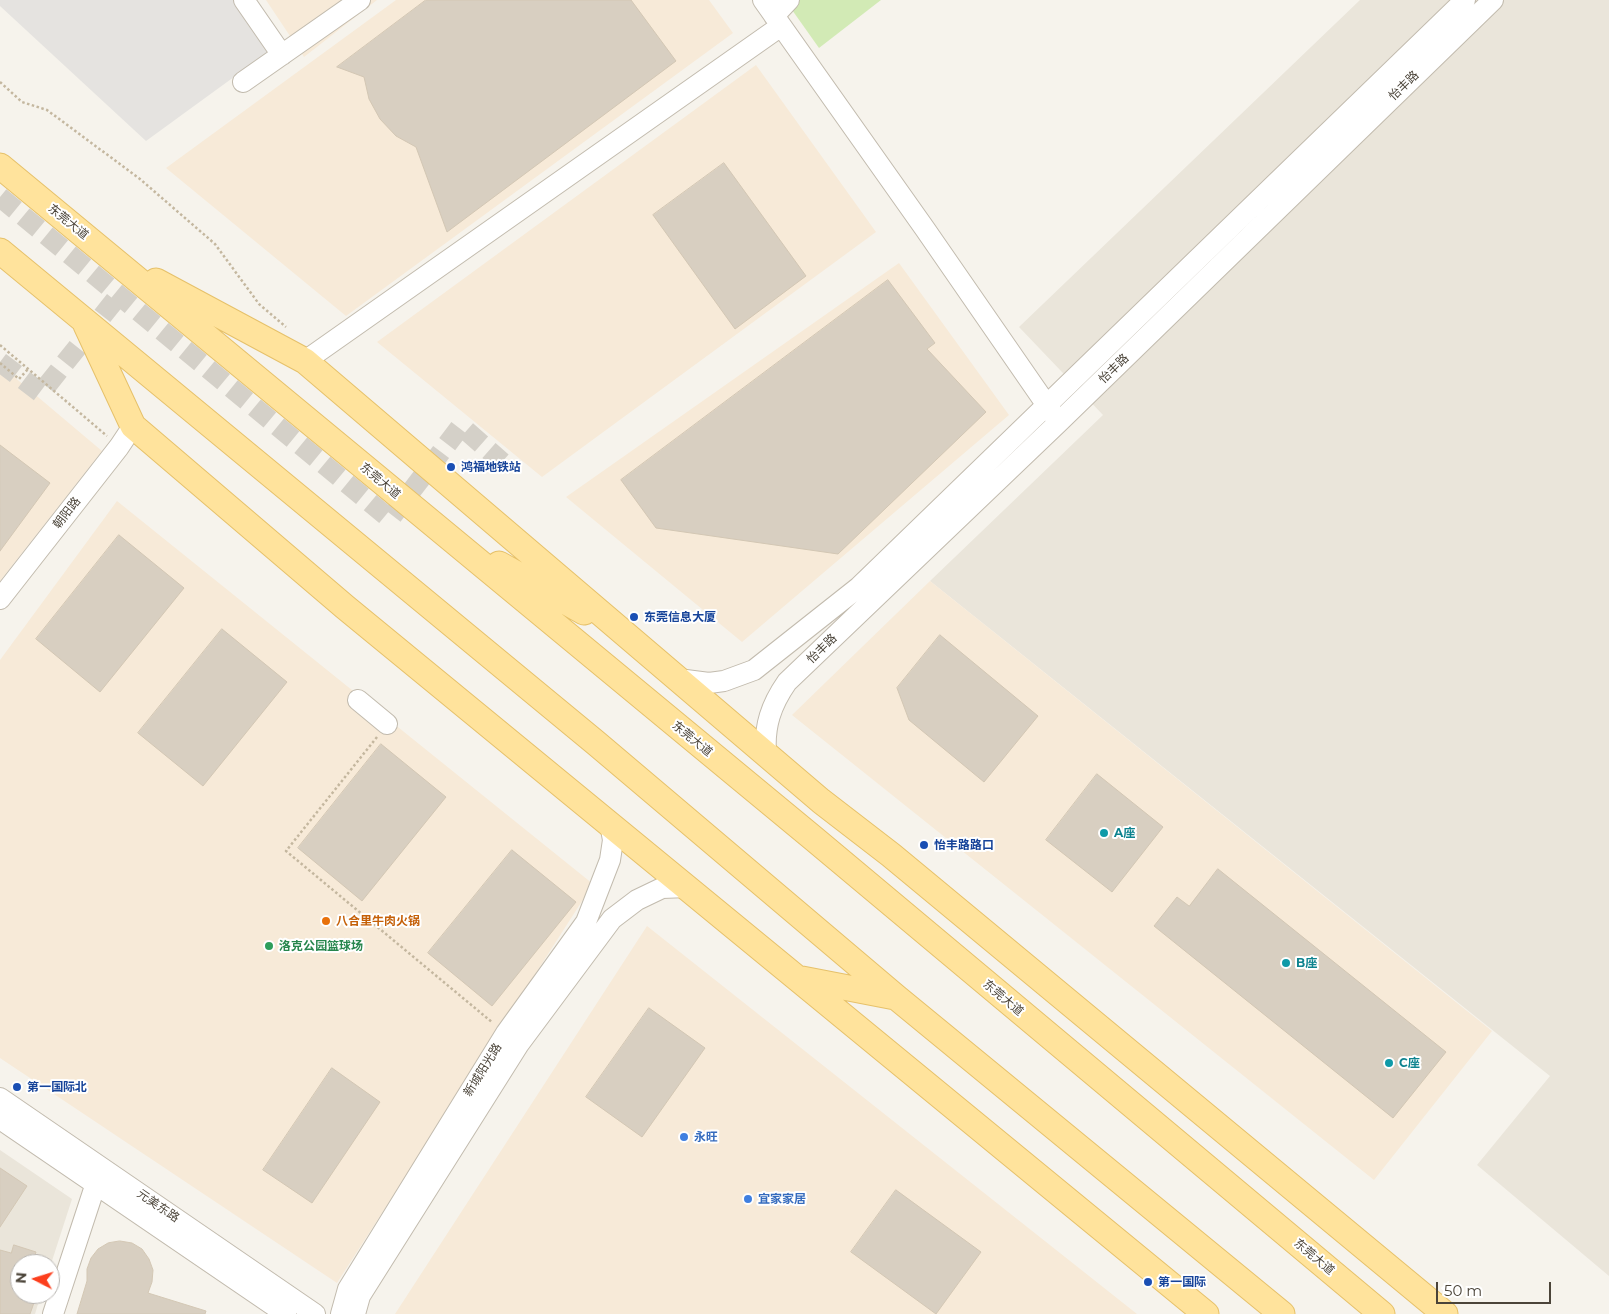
<!DOCTYPE html>
<meta charset="utf-8">
<style>
body{margin:0}
#map{position:relative;width:1609px;height:1314px;overflow:hidden;background:#f6f3ec;font-family:Montserrat,sans-serif}
canvas{display:block}
.north{position:absolute;left:10px;top:1254px;width:50px;height:50px;box-sizing:border-box;background:#fff;border:1px solid #b7b4b0;border-radius:50%;rotate:275deg;font-size:14px;font-weight:700;line-height:20px;text-align:center;color:#4b4439}
.north::after{content:'';display:block;margin:auto;width:18px;height:22px;background:#fc3f1d;clip-path:polygon(50% 0,100% 100%,50% 72%,0 100%)}
.scale{position:absolute;left:1436px;top:1282px;width:115px;height:22px;box-sizing:border-box;border:2px solid #4b4439;border-top:0;padding-left:6px;font-size:15px;line-height:18px;white-space:nowrap;color:#4b4439;-webkit-text-stroke:4px #fff;paint-order:stroke}
</style>
<div id="map">
<canvas width="1609" height="1314"></canvas>
<div class="north">N</div>
<div class="scale">50 m</div>
</div>
<script>
const g = document.querySelector('canvas').getContext('2d');
g.lineJoin = 'round';
function fillPath(path, color) { g.fillStyle = color; g.fill(path, 'evenodd'); }
function strokePath(path, color, width, dash) { g.strokeStyle = color; g.lineWidth = width; g.lineCap = dash ? 'butt' : 'round'; g.setLineDash(dash || []); g.stroke(path); }
function write(font, color, halo, rows, align = 'center') {
  g.font = font + ' Montserrat,"Noto Sans SC",sans-serif'; g.lineWidth = 4; g.setLineDash([]); g.textBaseline = 'middle'; g.strokeStyle = halo; g.fillStyle = color; for (const [text, x, y, turn = 0] of rows) {
    g.save(); g.translate(x, y); g.rotate((+turn || 0) * Math.PI / 180); g.textAlign = isNaN(turn) ? turn : align; if (halo) g.strokeText(text, 0, 0); g.fillText(text, 0, 0); g.restore();
  }
}
const residential = new Path2D(`
 M1360 0H1609V1276L1477 1165 1550 1076 930 581 1103 415 1019 327Z
 M0 1150 72 1199 50 1267V1264H20V1294H41L35 1314H0Z`);
const commercial = new Path2D(`
 M266 0H377L304 57Z
 M396 0H709L733 33 346 316 166 168Z
 M756 65 876 232 542 477 377 342Z
 M899 263 1009 415 742 642 566 497Z
 M0 365 102 451 0 581Z
 M117 501 593 884 337 1283 0 1058V660Z
 M930 581 1492 1031 1374 1180 792 715Z
 M647 926 1137 1314H395Z`);
const green = new Path2D(`
 M785 0H881L819 48Z`);
const parking = new Path2D(`
 M0 0H235L271 50 146 141 0 6Z`);
const building = new Path2D(`
 M426 0H631L676 61 447 232 416 147 396 136 380 119 369 99 364 77 337 67Z
 M724 163 806 276 735 329 653 215Z
 M888 280 935 343 927 349 986 412 838 554 656 528 621 480Z
 M0 445 50 483 0 551Z
 M119 535 184 588 100 692 36 639Z
 M222 629 287 682 203 786 138 733Z
 M940 635 1038 716 984 782 909 720 897 688Z
 M381 744 446 797 362 901 298 848Z
 M1097 774 1163 827 1112 892 1046 840Z
 M512 850 576 902 492 1006 428 953Z
 M1218 869 1446 1052 1393 1118 1154 926 1177 897 1189 906Z
 M649 1008 705 1048 642 1137 586 1097Z
 M332 1068 380 1102 312 1203 263 1170Z
 M0 1168 27 1186 0 1227Z
 M896 1190 981 1252 936 1314 851 1252Z
 M120 1241 132 1243 142 1249 149 1259 153 1270 152 1282 148 1293 206 1311 205 1314H77L87 1281V1269L91 1258 98 1249 108 1243Z
 M14 1245 36 1252 32 1264H20V1294H37L30 1314H0V1250L11 1253Z`);
const minorTunnel = new Path2D(`
 M0 197 390 519 461 426 502 462
 M0 362 41 393 119 295`);
const path = new Path2D(`
 M0 82 22 102 47 110 140 179 215 244 259 304 286 327
 M0 345 107 436
 M0 363 19 379 28 369
 M377 737 286 851 493 1023`);
const minor = new Path2D(`
 M244 0 282 55
 M763 0 925 229 1055 417
 M774 16 789 0
 M243 82 360 0
 M305 361 781 26
 M0 599 119 447 133 426
 M678 679 709 683 724 681 754 670 859 587 1465 0
 M358 700 387 724
 M766 753C764 726 771 705 787 682L1059 422 1493 0
 M0 1098 315 1314
 M0 1119 286 1314
 M53 1314 96 1183
 M341 1314 348 1289 506 1033 586 922 610 860 613 840 610 824
 M355 1314 360 1296 519 1044 612 919 637 900 662 888 688 887`);
const major = new Path2D(`
 M0 166 813 838 1382 1314
 M0 251 596 743 896 997 1282 1314
 M156 281 305 361 821 801 891 855 1445 1314
 M86 325 133 426 345 607 1206 1314
 M499 564 584 612
 M802 979 895 997`);
const markers = [
 [451,467,5,"#1a4fb4"],
 [634,617,5,"#1a4fb4"],
 [1104,833,5,"#0f9aa8"],
 [924,845,5,"#1a4fb4"],
 [326,921,5,"#e8710a"],
 [269,946,5,"#2e9e5b"],
 [1286,963,5,"#0f9aa8"],
 [1389,1063,5,"#0f9aa8"],
 [17,1087,5,"#1a4fb4"],
 [684,1137,5,"#3f7fe0"],
 [748,1199,5,"#3f7fe0"],
 [1148,1282,5,"#1a4fb4"]
];
const streetNames = [
 ["怡丰路",1404,86,-44],
 ["东莞大道",68,222,39],
 ["怡丰路",1114,369,-44],
 ["东莞大道",380,481,40],
 ["朝阳路",67,513,-52],
 ["怡丰路",822,649,-44],
 ["东莞大道",692,739,39],
 ["东莞大道",1003,998,40],
 ["新城阳光路",483,1070,-58],
 ["元美东路",158,1206,34],
 ["东莞大道",1314,1257,40]
];
const transitNames = [
 ["鸿福地铁站",461,467],
 ["东莞信息大厦",644,617],
 ["怡丰路路口",934,845],
 ["第一国际北",27,1087],
 ["第一国际",1158,1282]
];
const cultureNames = [
 ["A座",1114,833],
 ["B座",1296,963],
 ["C座",1399,1063]
];
const foodNames = [
 ["八合里牛肉火锅",336,921]
];
const leisureNames = [
 ["洛克公园篮球场",279,946]
];
const shopNames = [
 ["永旺",694,1137],
 ["宜家家居",758,1199]
];
fillPath(residential, '#eae5da');
fillPath(commercial, '#f7ead8');
fillPath(green, '#d2eab5');
fillPath(parking, '#e5e3e0');
fillPath(building, '#d8cfc1');
strokePath(building, '#d3c7b4', 1);
strokePath(minorTunnel, '#d4d0c8', 20, [20, 10]);
strokePath(minor, '#c2bbae', 22);
strokePath(major, '#e6c16a', 27);
strokePath(path, '#c4b79f', 2.5, [2.5, 2.5]);
strokePath(minor, '#fff', 20);
strokePath(major, '#ffe39c', 25);
for (const [x, y, r, color] of markers) { const dot = new Path2D(); dot.arc(x, y, r, 0, 2 * Math.PI); g.fillStyle = color; g.fill(dot); strokePath(dot, '#fff', 2); }
write('12px', '#4b4439', '#fff', streetNames);
write('bold 12px', '#164399', '#fff', transitNames, 'left');
write('bold 12px', '#0d838f', '#fff', cultureNames, 'left');
write('bold 12px', '#c56008', '#fff', foodNames, 'left');
write('bold 12px', '#27864d', '#fff', leisureNames, 'left');
write('bold 12px', '#366cbe', '#fff', shopNames, 'left');
</script>
